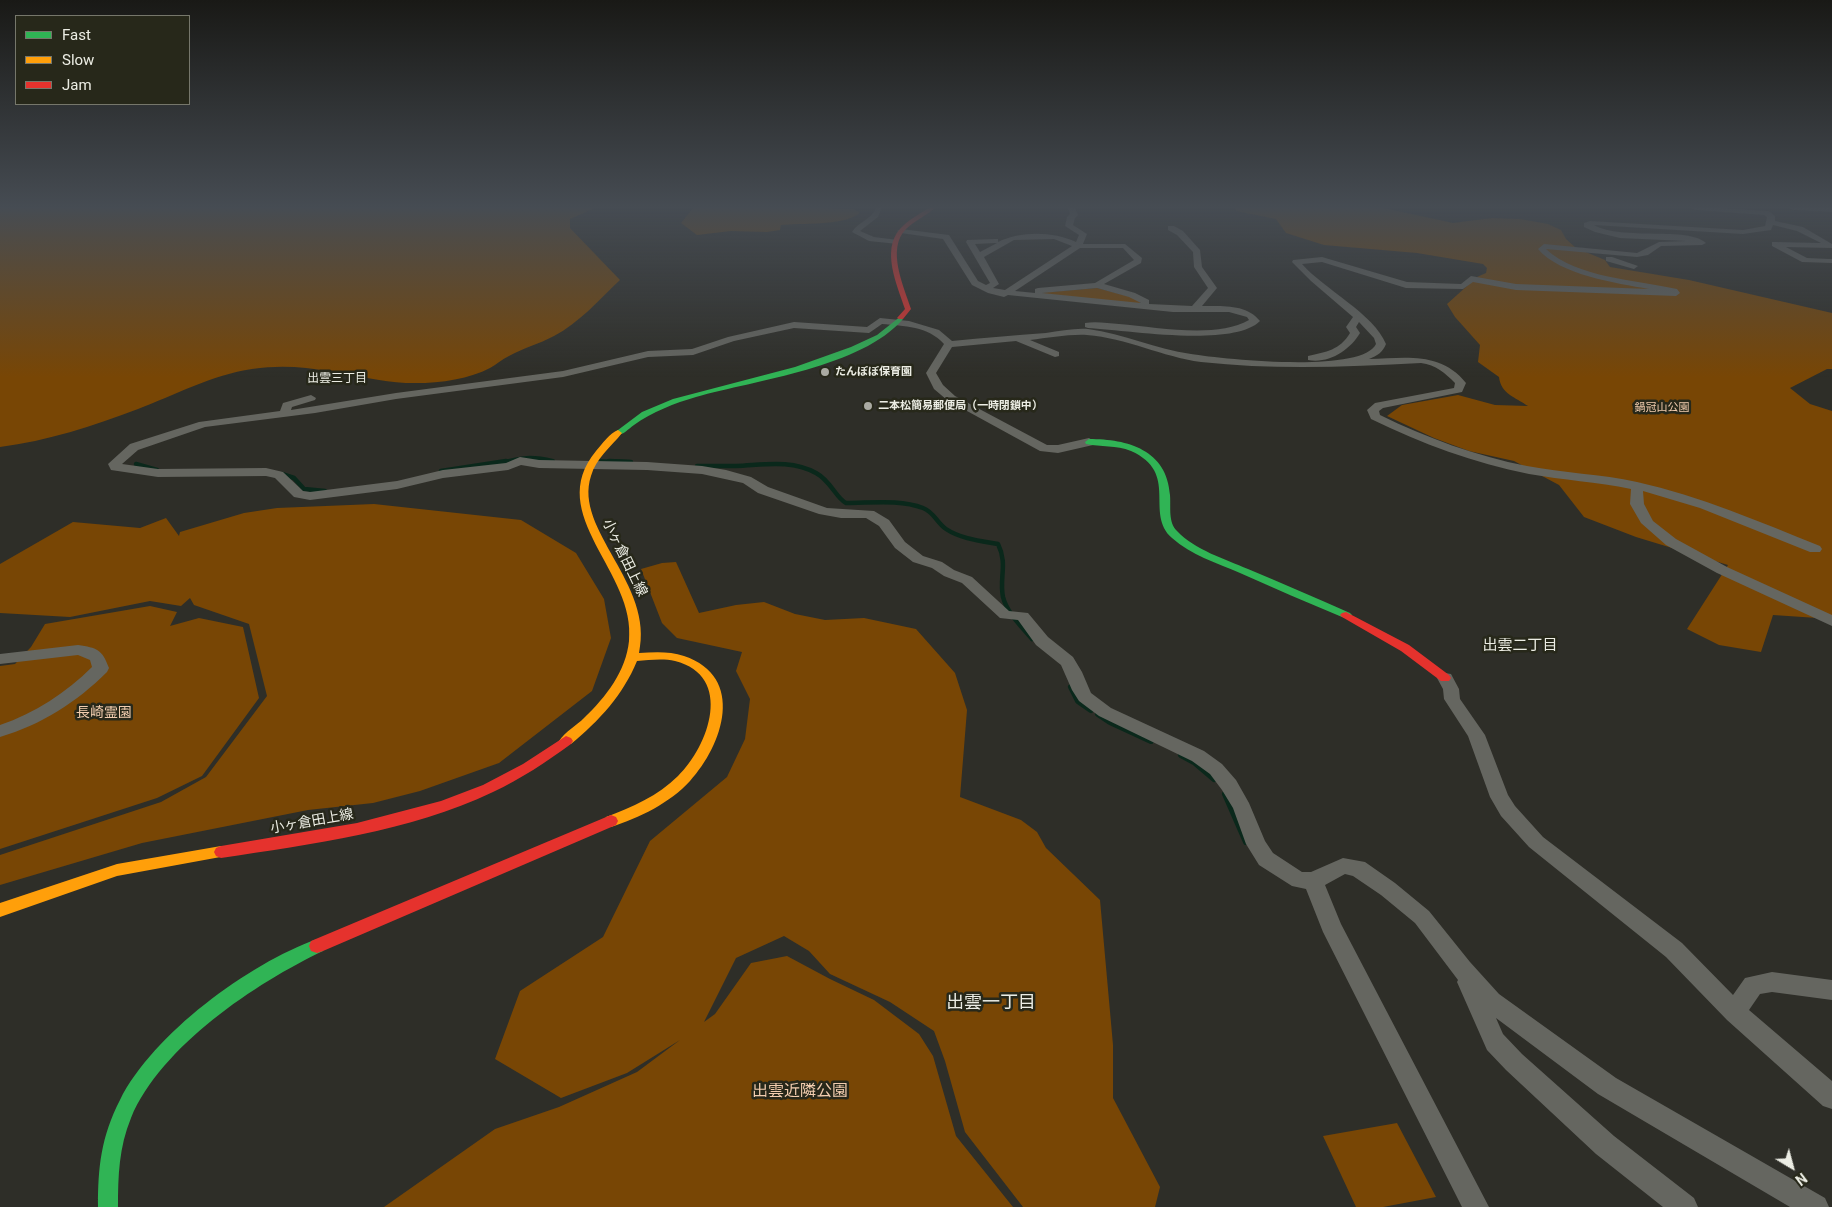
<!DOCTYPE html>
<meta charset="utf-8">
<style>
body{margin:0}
#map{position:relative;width:1832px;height:1207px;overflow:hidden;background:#2e2e28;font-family:Roboto,sans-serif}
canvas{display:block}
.legend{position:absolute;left:15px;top:15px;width:175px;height:90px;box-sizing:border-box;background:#27281a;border:1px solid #76776b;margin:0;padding:6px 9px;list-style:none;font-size:15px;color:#ecede4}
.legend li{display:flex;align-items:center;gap:10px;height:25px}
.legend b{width:25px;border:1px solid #76776b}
.north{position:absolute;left:1767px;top:1142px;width:50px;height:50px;-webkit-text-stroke:4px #27281a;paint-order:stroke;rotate:143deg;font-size:14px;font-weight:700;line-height:20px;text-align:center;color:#ecede4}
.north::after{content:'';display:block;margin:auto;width:18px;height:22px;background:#ecede4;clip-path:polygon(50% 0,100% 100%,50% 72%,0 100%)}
</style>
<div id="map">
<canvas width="1832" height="1207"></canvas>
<ul class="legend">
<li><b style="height:6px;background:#30b455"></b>Fast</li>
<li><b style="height:6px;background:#ff9f0a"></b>Slow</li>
<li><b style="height:6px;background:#e5322d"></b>Jam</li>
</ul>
<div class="north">N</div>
</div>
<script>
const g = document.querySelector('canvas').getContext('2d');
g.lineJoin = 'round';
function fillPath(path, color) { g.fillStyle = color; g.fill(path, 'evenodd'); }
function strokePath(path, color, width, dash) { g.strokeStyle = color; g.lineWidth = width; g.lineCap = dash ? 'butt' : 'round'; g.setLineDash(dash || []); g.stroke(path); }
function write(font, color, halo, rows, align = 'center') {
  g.font = font + ' Roboto,"Noto Sans JP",sans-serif'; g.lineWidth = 5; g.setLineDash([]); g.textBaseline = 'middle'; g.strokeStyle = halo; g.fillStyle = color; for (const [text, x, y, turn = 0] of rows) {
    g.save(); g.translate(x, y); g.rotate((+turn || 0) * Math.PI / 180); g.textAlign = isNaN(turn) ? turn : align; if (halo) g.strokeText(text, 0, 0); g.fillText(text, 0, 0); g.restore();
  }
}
const green = new Path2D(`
 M0 208H595L570 219V228L620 280C599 300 579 323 554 336 539 344 523 348 509 356 502 359 496 365 490 368 460 384 411 386 379 380 332 373 300 362 252 369 212 375 175 395 138 409 93 426 47 441 0 447Z
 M693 208H822L853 209 860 212C849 226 799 223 781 225L780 230 767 232 731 231 697 235 681 223Z
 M1235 208H1384L1453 223 1492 218 1520 219 1548 224 1561 230 1566 239 1576 248 1605 260 1610 267 1689 280 1832 313V369H1827L1790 388 1810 404 1832 411V619L1773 615 1761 652 1719 645 1687 629 1728 565 1636 537 1584 517 1559 485 1514 461 1469 451 1434 438 1387 416 1402 405 1458 395 1495 405 1528 406C1515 397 1501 394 1499 377L1478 362 1480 345 1455 317 1447 304 1477 277 1486 273 1487 268 1483 264 1417 253 1324 245 1286 233 1276 219 1236 211Z
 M1097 288 1132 297 1140 302V304L1037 293Z
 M374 504 521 520 576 553 604 599 611 638 592 691 499 763 420 791 373 803 308 810 142 843 0 885V855L161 802 206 777 267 696 249 624 194 605 190 598 181 606 150 601 70 617 0 613V564L73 522 140 528 166 518 179 536 180 532 244 513 277 508Z
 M676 562 699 613 736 605 764 602 795 614 825 620 864 618 916 629 955 673 967 710 960 797 1021 820 1037 832 1046 848 1100 900 1113 1045V1098L1160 1187 1155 1207H1023L965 1132 945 1061 934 1031 890 1002 830 974 809 951 784 936 736 958 704 1022 715 1014 751 963 787 956 830 979 874 1000 919 1034 933 1056 956 1136 1013 1207H384L495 1129 559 1107 637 1072 680 1040 627 1073 561 1098 495 1059 520 991 603 937 650 841 727 777 745 739 750 699 736 671 742 652 677 638 662 623 641 569 662 563Z
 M150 606 177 612 170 626 199 618 243 627 259 698 202 776 157 798 0 849V666L15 664 31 647 45 624Z
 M1397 1123 1436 1197 1383 1207H1356L1323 1136Z`);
const streamFar2 = new Path2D(`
 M597 461 631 462
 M501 463C522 457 532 456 553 461`);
const streamFar1 = new Path2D(`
 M609 461 631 462
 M136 464 157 470
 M697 466C710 466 723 466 736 466 763 465 791 459 816 473 831 481 836 498 846 503 871 503 900 499 923 508 934 512 937 523 946 529 961 539 981 541 998 544 1008 564 999 578 1003 597 1007 613 1022 627 1032 639
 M441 471 506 461
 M282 474 294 478 304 489 325 491`);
const stream = new Path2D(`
 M1071 687 1078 701 1091 710
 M1098 714 1110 722 1151 741
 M1181 755 1194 762 1214 779
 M1225 794 1246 842`);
const street = new Path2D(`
 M876 208H882L878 217 860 231 874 237 898 240V244L869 241 852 232C858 222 872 219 876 208Z
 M1068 208H1075L1078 215 1075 218 1073 225 1087 234 1083 244H1125L1142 258 1141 263 1104 284 1135 293 1149 300V304L1192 306 1208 288 1194 267 1193 252 1177 235 1168 230V226H1174L1183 231 1200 250 1202 267 1217 288 1202 306C1222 306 1247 304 1260 321 1233 348 1126 330 1088 328L1085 327V323C1095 321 1108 323 1119 324 1157 327 1216 339 1249 320L1247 317 1229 312H1173L1008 295 1004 297 988 293 972 285 943 239 901 233 897 231 901 229 949 235 978 281 986 285 990 283 966 242 967 240 995 239H998V242C1020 231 1053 231 1076 242L1079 235 1065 226 1067 217 1070 214ZM1054 239 1072 246 1005 290 993 288 999 284 984 257 1014 240ZM997 243 980 252 975 244 995 243ZM1080 248H1123L1134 260 1095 283 1038 288 1035 289V293L1015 291ZM1097 288 1129 297 1141 303 1042 293Z
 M1691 208H1720L1769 211 1775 216V221L1803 227 1832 244V248L1786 247 1807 258 1829 259H1832V263L1802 262 1772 246V242H1775L1821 243 1797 231 1773 225 1771 230 1743 234 1594 225C1623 241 1688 226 1706 243L1702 245 1661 246 1648 255 1637 257 1546 249C1577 278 1637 280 1677 289L1680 293 1676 296 1516 290 1473 282 1463 289 1406 288 1322 262 1302 264C1324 289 1374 314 1386 344 1383 352 1377 356 1369 359 1405 358 1441 351 1466 383L1462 392 1383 408 1379 411 1380 415C1427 438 1476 456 1527 466 1563 473 1601 474 1637 482 1700 496 1760 522 1820 546L1822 549 1820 552H1810L1700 508 1643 491 1644 504 1653 521 1676 539 1727 567 1832 615V626L1717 573 1666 545 1641 523 1630 504 1631 489C1597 482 1563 480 1529 474 1474 463 1422 444 1371 419L1367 410 1375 403 1454 388 1455 383C1445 373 1436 365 1421 363 1347 367 1275 370 1201 362 1163 357 1126 338 1087 335 1069 334 1048 338 1030 340L1059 352V356L1055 357 1016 341 952 347 936 373 943 385 955 396 1047 445H1058L1089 438 1095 442 1093 445 1058 453 1040 451 947 400 934 389 926 373 944 344C928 326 904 326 882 324L869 333 794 328 734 341 693 355 648 357 563 377 396 399 315 413 205 427 138 450 122 464 158 469 266 468 283 472 303 491 310 492 397 481 443 470 506 463 520 457 539 460 647 462 702 466 726 470 751 477 768 487 827 508 874 511 889 520 905 542 923 556 942 562 954 570 972 577 1009 611 1028 613 1048 637 1073 657 1082 672 1091 693 1111 708 1204 751 1222 764 1236 780 1249 803 1265 841 1273 853 1302 872H1311L1343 858 1365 862 1395 883 1429 911 1470 962 1499 994 1616 1078 1825 1198 1829 1207H1790L1598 1094 1496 1018 1503 1034 1522 1054 1614 1136 1694 1198 1698 1207H1663L1596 1154 1506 1070 1487 1050 1457 982 1458 980 1415 923 1381 895 1353 876 1345 874 1325 885 1341 924 1489 1207H1462L1323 932 1306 889 1292 886 1259 865 1246 844 1233 808 1222 790 1210 774 1192 761 1099 716 1079 701 1072 690 1061 665 1036 645 1018 620 1000 618 962 583 944 576 932 568 913 562 895 548 879 526 866 518H841L819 514 758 493 743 483 702 474 647 470 539 468 521 465 508 470 443 478 397 489 310 500 294 497 275 478 266 476 158 477 111 470 108 464 130 444 199 422 280 411 283 403 311 395 316 398 315 400 292 407 291 410 396 393 563 371 648 351 692 349 728 337 794 322 867 327 880 318 909 321 939 330 952 341C983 338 1015 335 1046 333 1060 331 1075 328 1088 329 1124 334 1156 349 1191 354 1222 359 1362 374 1376 344L1374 338 1359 322 1356 327 1360 333C1350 350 1329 364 1308 360V356C1326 352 1340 350 1350 333L1346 327 1353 317 1311 281 1292 262 1293 260 1322 257 1407 282 1461 284 1471 276 1516 284 1649 289C1616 283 1560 275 1538 249L1544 244 1637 253 1659 242 1686 241 1620 238 1595 232 1584 227V223L1590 221 1743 230 1765 226 1767 217 1764 215 1695 210Z
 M1789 208H1832V212L1793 210Z
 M1606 257H1612L1638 266 1634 269 1606 261Z
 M78 645C97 648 102 649 109 668L107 672C77 702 41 725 0 737V725C35 713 66 693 92 667L90 660 78 655 0 664V654Z
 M1445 673 1451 674 1459 689 1460 699 1485 735 1508 795 1515 806 1543 837 1682 943 1733 995 1745 978 1772 972 1832 980V1000L1772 992 1760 994 1749 1010 1832 1081V1109L1823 1106 1727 1020 1666 957 1529 847 1501 816 1490 797 1468 736 1444 699 1443 689 1437 678 1439 674Z`);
const fast = new Path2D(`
 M901 316 903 317V319C862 367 756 380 696 397 675 403 652 412 634 425 628 429 623 436 615 435L614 433 642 412 673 399 795 367 851 347 877 335Z
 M1089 439C1128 439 1167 450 1170 495 1171 508 1168 522 1177 531 1195 550 1225 559 1248 569 1282 583 1316 598 1350 613L1352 615 1346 618 1342 617C1308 603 1274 588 1240 573 1217 563 1191 555 1172 538 1144 513 1180 473 1131 451 1116 445 1101 447 1086 444L1085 442Z
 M317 939 323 941 325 946 323 951C256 983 161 1046 131 1118 119 1147 118 1176 118 1207H98C98 1167 101 1137 120 1100 153 1034 248 964 317 939Z`);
const slow = new Path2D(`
 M618 430 622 433C611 447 596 458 591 476 573 530 655 584 639 653 654 652 670 651 684 656 746 677 723 745 690 781 670 803 639 818 611 827L606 825 604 821 606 817C632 807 658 796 678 776 709 746 734 676 675 661 663 658 649 660 637 661 623 695 599 721 571 744H561L559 741C565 732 577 725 584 718 606 697 626 671 629 641 637 572 543 515 596 451 602 444 610 433 618 430Z
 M221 846 226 848 228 852 226 856 117 876 0 917V903L117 864Z`);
const jam = new Path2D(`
 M929 208H935C926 216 914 221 906 229 886 249 904 287 911 309L903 319H899L897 318 905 309C897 285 881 250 900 229 908 220 919 214 929 208Z
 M1346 612 1409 645 1449 675 1451 678 1449 681H1441L1401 651 1342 617 1340 615 1342 613Z
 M566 736 571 738 573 741 571 744C546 762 521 779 493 792 409 832 312 844 221 858L216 856 214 852 216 848 221 846 357 823 441 801 483 785 523 764Z
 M611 815 616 817 618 821 616 825 323 951 317 953 311 951 309 946 311 941Z`);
const markers = [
 [825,372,5,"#aaaaa2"],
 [868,406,5,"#aaaaa2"]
];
const farPoinames = [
 ["たんぽぽ保育園",835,372],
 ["二本松簡易郵便局（一時閉鎖中）",878,406]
];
const farParknames = [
 ["鍋冠山公園",1662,408]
];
const farNeighbourhoodnames = [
 ["出雲三丁目",337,379]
];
const streetNames = [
 ["小ヶ倉田上線",624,558,64],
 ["小ヶ倉田上線",312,822,-10]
];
const parkNames = [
 ["長崎霊園",104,713]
];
const neighbourhoodNames = [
 ["出雲二丁目",1520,646]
];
const nearParknames = [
 ["出雲近隣公園",800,1092]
];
const nearNeighbourhoodnames = [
 ["出雲一丁目",991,1003]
];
fillPath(green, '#784605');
strokePath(streamFar2, '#0a281b', 4);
strokePath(streamFar1, '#0a281b', 4.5);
strokePath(stream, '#0a281b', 6);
fillPath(street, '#656660');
fillPath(fast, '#30b455');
fillPath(slow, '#ff9f0a');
fillPath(jam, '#e5322d');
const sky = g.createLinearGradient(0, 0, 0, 377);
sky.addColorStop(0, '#191916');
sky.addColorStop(0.55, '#464c53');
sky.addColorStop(1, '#464c5300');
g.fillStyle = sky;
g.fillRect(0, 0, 1832, 377);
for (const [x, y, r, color] of markers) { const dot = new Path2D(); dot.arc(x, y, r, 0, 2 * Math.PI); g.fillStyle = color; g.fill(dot); strokePath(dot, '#27281a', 2); }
write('bold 11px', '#ecede4', '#27281a', farPoinames, 'left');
write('11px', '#f2cdaf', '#27281a', farParknames);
write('12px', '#ecede4', '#27281a', farNeighbourhoodnames);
write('14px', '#ecede4', '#27281a', streetNames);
write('14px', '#f2cdaf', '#27281a', parkNames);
write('15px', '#ecede4', '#27281a', neighbourhoodNames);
write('16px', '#f2cdaf', '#27281a', nearParknames);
write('18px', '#ecede4', '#27281a', nearNeighbourhoodnames);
</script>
